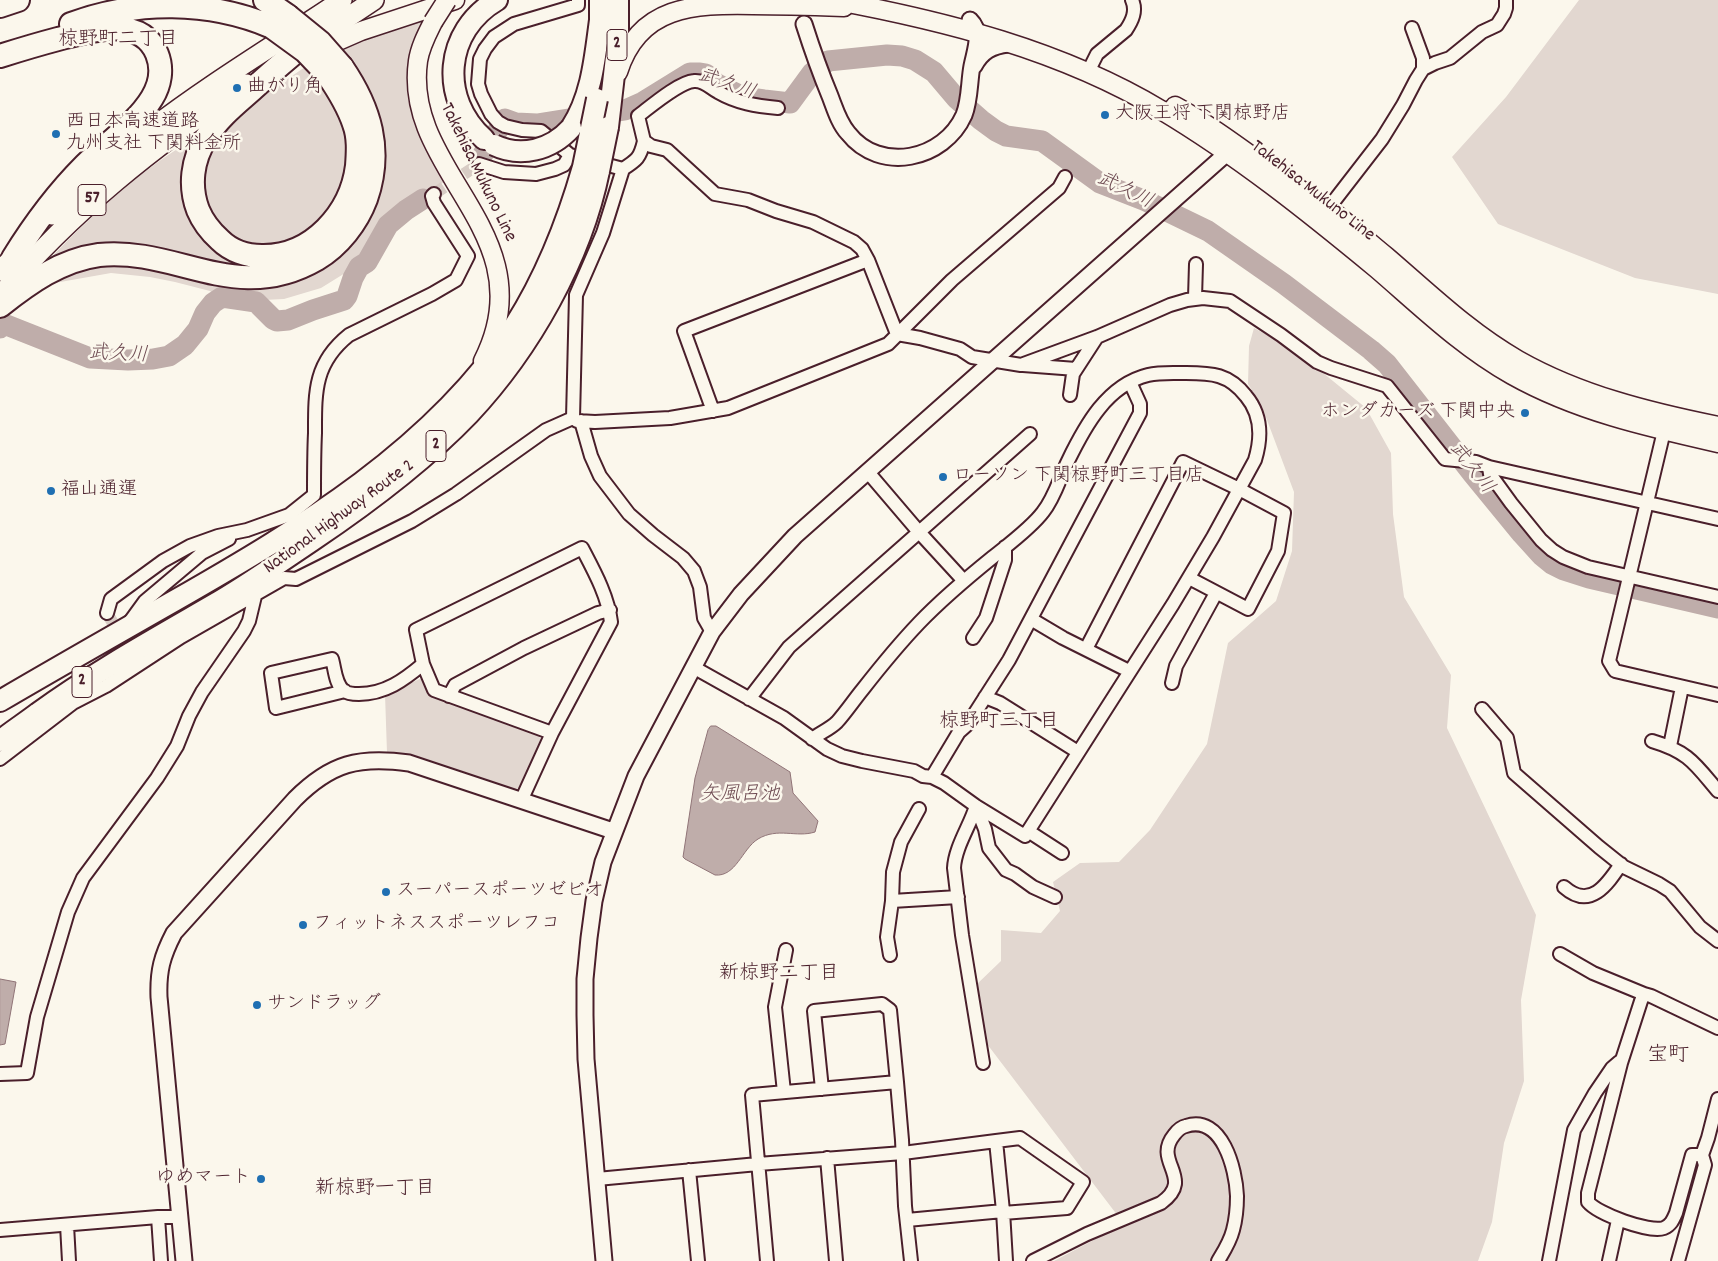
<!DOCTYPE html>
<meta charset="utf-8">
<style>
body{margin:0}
canvas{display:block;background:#fbf7ec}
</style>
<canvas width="1718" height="1261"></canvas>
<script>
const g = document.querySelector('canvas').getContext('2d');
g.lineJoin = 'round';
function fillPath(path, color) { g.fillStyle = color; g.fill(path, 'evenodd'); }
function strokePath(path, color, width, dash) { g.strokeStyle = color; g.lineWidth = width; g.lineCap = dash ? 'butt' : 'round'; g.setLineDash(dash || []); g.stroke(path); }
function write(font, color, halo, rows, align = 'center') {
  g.font = font + ' Dekko,"Klee One",sans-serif'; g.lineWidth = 5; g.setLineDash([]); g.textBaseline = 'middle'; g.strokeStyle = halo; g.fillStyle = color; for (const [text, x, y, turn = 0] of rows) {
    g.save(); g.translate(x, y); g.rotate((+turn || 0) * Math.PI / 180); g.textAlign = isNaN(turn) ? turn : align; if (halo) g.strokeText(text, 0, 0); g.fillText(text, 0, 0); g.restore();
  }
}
const green = new Path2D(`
 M1579 0H1718V294L1635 278 1498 224 1452 157 1506 97Z
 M427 16 411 97 416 123 423 142 446 181 424 194 421 199 392 216 386 223 369 254 350 270 321 288 284 299 264 300 257 306 221 299 210 291 175 282 150 277 111 273 49 284C64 276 81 267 98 264 105 263 114 265 121 265 189 268 250 312 317 271 330 263 347 243 359 232L337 47Z
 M308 65 344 118 349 151 343 186 323 221 295 241 258 247 229 237 207 210 201 186 205 163 213 146 228 125 254 102Z
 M196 137 189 160 225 258C243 267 262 267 282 269L194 262 40 269C75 232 113 195 154 165 167 155 182 146 196 137Z
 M1254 328 1295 350 1366 408 1391 453 1393 514 1404 597 1451 675 1447 728 1536 915 1521 1000 1524 1081 1504 1143 1492 1222 1478 1261H1054L1124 1224 984 1040 976 985 1001 961V930L1041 933 1060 911 1053 882 1080 863 1119 862 1150 830 1207 744 1228 643 1276 601 1292 551 1294 492 1261 404 1248 384 1249 346Z
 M422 678 433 696 538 734 542 742 523 787 511 790 408 755 387 753 385 694Z`);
const water = new Path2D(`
 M711 726H716L790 772 793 793 818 821 815 832C796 838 778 827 758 839 742 849 736 877 715 875L685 859 683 857 695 778 708 730Z
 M0 979 16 982 5 1044 0 1045Z`);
const river = new Path2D(`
 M480 159 505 119 516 123 537 124 625 110 643 102 690 73H700L706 74 717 84 743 97 764 100 790 103 812 73 828 61 887 55 902 56 915 60 934 72 956 98 981 120 996 131 1006 136 1042 141 1100 183 1146 201 1208 231 1284 284 1371 350 1387 364 1472 473 1522 534 1541 555 1552 564 1564 570 1589 578 1718 608
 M0 328 4 324 90 358 128 360 153 359 169 356 185 345 198 329 205 313 213 303 222 297 256 302 273 319 277 321 288 320 313 310 344 300 347 296 353 278 359 267 367 262 388 225 406 210 423 199`);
const minorTunnel = new Path2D(`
 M434 194 479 164
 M107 613 133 657`);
const minor = new Path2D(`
 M578 0V5L514 24 494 37 485 49 480 59 478 84 481 94 491 114 498 122 505 126 522 130 541 131 570 155 623 169
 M1412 28 1423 58V69
 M1088 72 1097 54 1126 30C1132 21 1137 11 1132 0
 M644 141 638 116C650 107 679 82 694 81 704 80 710 88 718 92 737 103 756 106 778 108
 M479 164 504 172 536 174 555 169 564 165 570 155
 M1324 214 1382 139 1403 105 1416 80 1423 69 1435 63 1450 58 1482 32 1497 25 1504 14 1506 8V0
 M1195 298 1196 264
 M897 334 920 338 960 349 972 357 1021 365 1097 337 1170 305 1187 300 1203 298 1230 301 1281 335 1317 362 1331 368 1387 386 1445 459 1476 462 1489 467 1718 519
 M1023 365 1076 369
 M1070 395 1073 374 1097 337
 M713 411 684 331 868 260
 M573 418 576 295 603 233 623 169C637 160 640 158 644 141L651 146 667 150 715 194 748 200 776 211 813 222 854 242 862 249 868 260 897 334
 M581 421 591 456 600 476 629 514 653 535 683 558 694 571 700 587 704 618 712 632
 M1664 431 1609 661 1615 671 1718 695
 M1489 467 1490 474 1511 503 1541 540 1552 550 1563 557 1588 567 1718 597
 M867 471 919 532 964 581
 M107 613 111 599 163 561 190 546 218 536 247 530 289 515 314 495C314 474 314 454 315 433 315 392 314 363 349 335L432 294 456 280 468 256 434 203 432 196 434 194
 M1031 619 1063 638 1129 671
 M129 623 145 601 202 553 229 539
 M973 638 986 618 1005 560V547
 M1086 649 1183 462 1239 489 1284 513 1278 551 1248 609 1189 578
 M693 667 784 718 827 749 842 756 862 761 914 771 923 776 932 777 944 783 976 806 1025 836 1173 604 1213 537 1255 460C1262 437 1262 415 1246 396 1229 374 1212 373 1186 373 1173 373 1160 372 1148 375 1107 385 1085 426 1068 461 1060 477 1055 497 1043 512 1031 528 1009 544 993 557 967 578 942 599 919 623 899 644 881 666 863 689 854 700 846 712 837 722 830 729 820 733 812 739
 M1172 683 1176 666 1216 593
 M345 691 276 708 271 673 332 659C335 669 335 684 344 691 348 694 355 694 359 694 385 694 404 680 423 664
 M449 696 455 685 524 648 598 613 610 610
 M985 697 1000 703 1078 752
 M749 699 789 647 1030 434
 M1482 709 1507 738 1514 773 1599 847 1624 867 1659 884 1670 891 1700 927 1718 941
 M1652 741C1689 752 1695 764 1718 791
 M1670 746 1682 687
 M0 759 73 703 106 686 181 637 284 578 296 579 412 521 456 494 546 430 573 418 577 421 595 422 670 418 728 408 888 344 952 280 1059 188 1065 177
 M932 777 959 732 968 724 1009 660 1140 413V404L1130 382
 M521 801 552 733 611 622C608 596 594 571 582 548L416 630 423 664 434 690 552 733
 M976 806C970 826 955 847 954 868L962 935 983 1063
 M976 806 985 829 989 848 1006 870 1015 874 1033 887 1055 897
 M1028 831 1062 853
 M1564 887C1590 910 1607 885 1621 864
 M892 901 958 897
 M1560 954 1593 973 1644 994 1651 996 1718 1028
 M890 955 887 937 892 901 893 872 901 842 919 809
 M1644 994 1641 1001 1621 1063 1588 1193V1202C1598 1214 1649 1233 1664 1228 1671 1225 1673 1220 1676 1213L1692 1155H1702
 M0 1074 27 1073 37 1017 68 912 83 878 157 778 177 746 189 716 202 692 244 631 249 621 255 596
 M822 1089 814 1011 882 1004 890 1010 897 1082
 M784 1092 775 1007 786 950
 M996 1141 1020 1138 1083 1182 1067 1208 1003 1213
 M827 1158 836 1261
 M689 1170 698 1261
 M597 1179 758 1164 903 1153 996 1141 1003 1211 1006 1261
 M158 1217 161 1261
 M907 1220 1003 1211
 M67 1225 69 1261
 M0 1230 158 1217H180
 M767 1261 752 1095 897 1082 902 1140 905 1206 911 1261
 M1033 1261 1087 1234 1161 1203C1196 1178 1152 1162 1174 1135 1177 1131 1181 1127 1186 1126 1222 1114 1236 1169 1237 1196 1237 1207 1236 1219 1233 1230 1230 1242 1224 1251 1218 1261
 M1549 1261 1574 1130 1595 1093 1612 1068 1619 1062
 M1609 1261 1618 1220
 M1678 1261 1705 1165 1702 1155 1708 1138 1718 1099`);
const tertiary = new Path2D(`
 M804 24C812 49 820 72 830 96 835 109 839 123 848 133 880 174 944 160 964 115 970 100 969 82 972 66 975 50 983 33 970 20
 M974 66C982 51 992 46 1008 44
 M184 1261 159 997C158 971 162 956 174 933L295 799C331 763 359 756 409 763L613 831
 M604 1261 586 1059 585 1015V979L589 938 594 901 603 862 636 776 712 632 741 594 795 536 1235 146`);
const secondary = new Path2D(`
 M832 0C945 21 1061 50 1161 110 1238 156 1308 212 1377 269 1420 306 1462 347 1512 375 1576 411 1647 427 1718 443
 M433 22C427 34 420 47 418 61 402 173 548 233 483 361
 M313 52 361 31 455 0
 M618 72C639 5 694 4 753 5 783 5 814 6 844 7
 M1175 106C1212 126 1244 151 1278 175 1295 187 1313 197 1329 209 1349 224 1367 241 1387 257 1429 293 1469 332 1518 360 1580 395 1649 412 1718 426`);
const primary = new Path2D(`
 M305 46 374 0
 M52 215C83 185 116 156 150 130 211 83 278 43 342 0
 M0 271 22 248
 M0 296C71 212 155 145 247 84`);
const trunk = new Path2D(`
 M600 0V33
 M608 127 618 40V0
 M571 128C592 96 595 57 600 20
 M484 139C439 99 444 31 497 0
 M0 701C58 667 116 634 174 601 300 529 434 449 515 325 546 276 567 223 583 167
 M0 741C12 731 25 723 38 713 96 671 158 637 220 601 252 582 282 561 313 540 368 503 423 462 469 414 530 349 581 259 599 171`);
const motorway = new Path2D(`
 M265 0 288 16
 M0 6 18 0
 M71 24C136 0 209 0 272 27
 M293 54C280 65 266 77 253 89 236 104 218 118 206 138 192 160 189 186 198 210 203 222 211 232 220 240 231 251 247 256 262 256 312 257 351 213 357 166 358 152 359 137 354 124 348 106 338 90 327 74
 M0 56C19 50 39 44 58 39 89 31 141 14 157 54 163 69 160 85 152 98 137 123 106 144 85 165 57 193 34 224 13 258
 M0 306C29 283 61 260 99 255 178 247 236 306 317 259 339 246 357 223 366 199 383 150 370 108 342 67`);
const secondaryBridge = new Path2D(`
 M433 22 447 0`);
const trunkBridge = new Path2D(`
 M494 145C521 158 551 150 571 128
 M583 167 597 99
 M599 171 608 127`);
const motorwayBridge = new Path2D(`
 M288 16 320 42 342 67
 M272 27 305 51 327 74`);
const markers = [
 [237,88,5,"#1f6fb2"],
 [1105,115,5,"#1f6fb2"],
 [56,134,5,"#1f6fb2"],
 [1525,413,5,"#1f6fb2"],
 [943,477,5,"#1f6fb2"],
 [51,491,5,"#1f6fb2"],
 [386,892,5,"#1f6fb2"],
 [303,925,5,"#1f6fb2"],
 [257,1005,5,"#1f6fb2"],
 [261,1179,5,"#1f6fb2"]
];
const shields = [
 [617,45,20],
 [92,200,28],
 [436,446,20],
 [82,682,20]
];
const shieldNames = [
 ["2",617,45],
 ["57",92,200],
 ["2",436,446],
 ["2",82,682]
];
const poiNames = [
 ["曲がり角",247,88],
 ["大阪王将 下関椋野店",1115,115],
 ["西日本高速道路",66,123],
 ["九州支社 下関料金所",66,145],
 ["ホンダカーズ 下関中央",1515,413,"right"],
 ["ローソン 下関椋野町三丁目店",953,477],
 ["福山通運",61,491],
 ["スーパースポーツゼビオ",396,892],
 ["フィットネススポーツレフコ",313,925],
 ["サンドラッグ",267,1005],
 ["ゆめマート",251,1179,"right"]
];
const streetNames = [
 ["Takehisa Mukuno Line",477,173,64],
 ["Takehisa Mukuno Line",1312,192,38],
 ["National Highway Route 2",340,518,-36]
];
const neighbourhoodNames = [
 ["椋野町二丁目",118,41],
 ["椋野町三丁目",999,723],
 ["新椋野二丁目",779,975],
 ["新椋野一丁目",375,1190]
];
const waterNames = [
 ["武久川",726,86,19],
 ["武久川",1124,192,26],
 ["武久川",118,356,3],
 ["武久川",1470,469,52],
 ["矢風呂池",740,796]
];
const quarterNames = [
 ["宝町",1668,1057]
];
fillPath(green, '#e2d7d0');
fillPath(water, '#bfadaa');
strokePath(water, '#907477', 1);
strokePath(river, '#bfadaa', 21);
strokePath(minorTunnel, '#d8ccc5', 12, [12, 6]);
strokePath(minor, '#4a1f2b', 16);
strokePath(tertiary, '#4a1f2b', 19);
strokePath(secondary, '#4a1f2b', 21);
strokePath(primary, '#4a1f2b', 22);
strokePath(trunk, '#4a1f2b', 24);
strokePath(motorway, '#4a1f2b', 26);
strokePath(minor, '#fbf7ec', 12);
strokePath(tertiary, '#fbf7ec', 15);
strokePath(secondary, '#fbf7ec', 18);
strokePath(primary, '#fbf7ec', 19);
strokePath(trunk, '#fbf7ec', 20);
strokePath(motorway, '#fbf7ec', 22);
strokePath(secondaryBridge, '#4a1f2b', 21, []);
strokePath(trunkBridge, '#4a1f2b', 24, []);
strokePath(motorwayBridge, '#4a1f2b', 26, []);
strokePath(secondaryBridge, '#fbf7ec', 18);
strokePath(trunkBridge, '#fbf7ec', 20);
strokePath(motorwayBridge, '#fbf7ec', 22);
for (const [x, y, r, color] of markers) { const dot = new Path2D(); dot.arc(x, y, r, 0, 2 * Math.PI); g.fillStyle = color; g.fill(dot); strokePath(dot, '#fbf7ec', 2); }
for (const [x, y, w] of shields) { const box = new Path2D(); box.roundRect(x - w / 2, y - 15.5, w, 31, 4); g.fillStyle = '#fbf7ec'; g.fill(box); strokePath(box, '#4a1f2b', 1); }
write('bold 18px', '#4a1f2b', null, shieldNames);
write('19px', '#4a1f2b', '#fbf7ec', poiNames, 'left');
write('19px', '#4a1f2b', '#fbf7ec', streetNames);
write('20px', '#4a1f2b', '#fbf7ec', neighbourhoodNames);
write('italic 20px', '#6d4a51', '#fbf7ec', waterNames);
write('21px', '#4a1f2b', '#fbf7ec', quarterNames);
</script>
